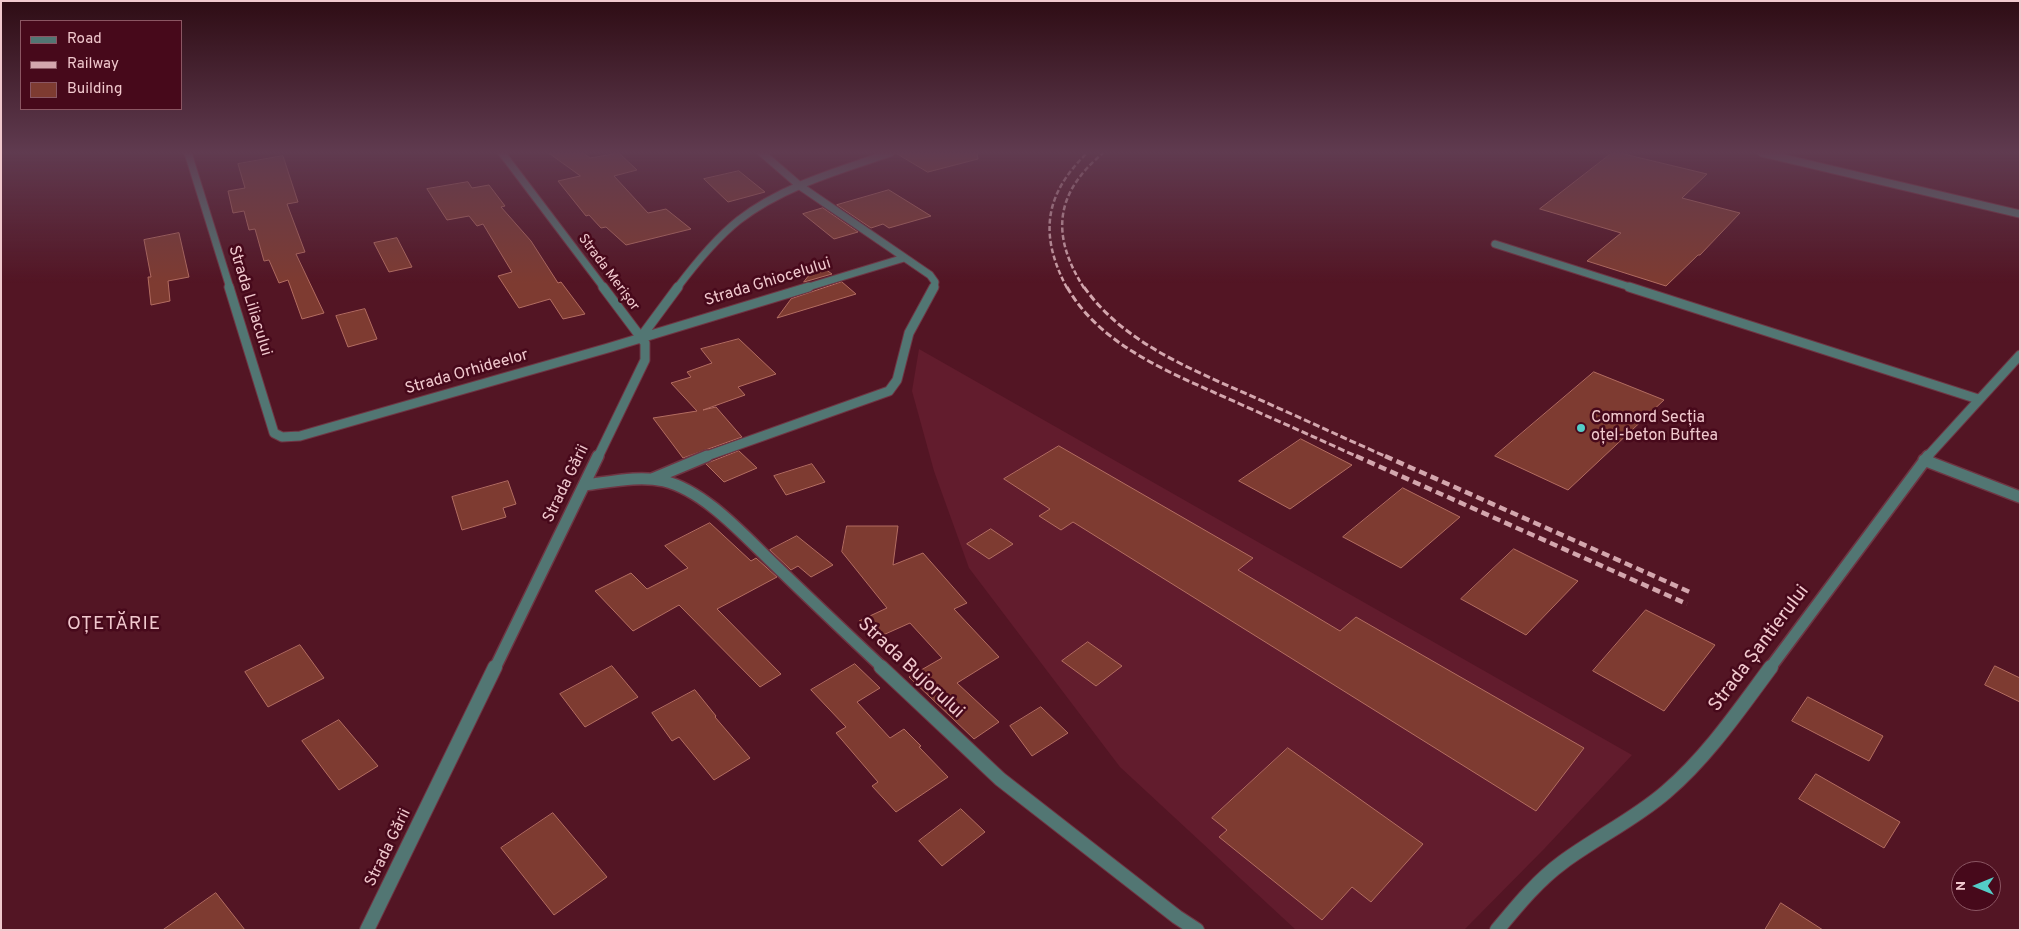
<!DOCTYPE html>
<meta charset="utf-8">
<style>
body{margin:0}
#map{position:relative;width:2021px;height:931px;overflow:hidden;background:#531524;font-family:Overpass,sans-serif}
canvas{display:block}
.frame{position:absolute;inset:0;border:2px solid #f1c9ce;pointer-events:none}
.legend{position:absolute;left:20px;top:20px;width:162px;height:90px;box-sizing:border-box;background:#47091b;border:1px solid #8b5663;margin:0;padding:6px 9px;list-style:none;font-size:15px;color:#f1c9ce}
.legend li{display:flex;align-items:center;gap:10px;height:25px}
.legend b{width:25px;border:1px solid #8b5663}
.north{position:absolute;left:1951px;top:861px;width:50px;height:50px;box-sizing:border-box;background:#47091b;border:1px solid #8b5663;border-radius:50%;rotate:270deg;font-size:14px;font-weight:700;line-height:20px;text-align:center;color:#f1c9ce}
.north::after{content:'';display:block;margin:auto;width:18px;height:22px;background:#54cdc7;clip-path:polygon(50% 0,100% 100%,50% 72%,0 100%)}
</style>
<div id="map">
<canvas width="2021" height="931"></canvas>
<div class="frame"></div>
<ul class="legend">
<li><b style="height:6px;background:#527673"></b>Road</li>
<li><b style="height:6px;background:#d3a6ad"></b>Railway</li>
<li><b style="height:14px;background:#7e3b31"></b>Building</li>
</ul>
<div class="north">N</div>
</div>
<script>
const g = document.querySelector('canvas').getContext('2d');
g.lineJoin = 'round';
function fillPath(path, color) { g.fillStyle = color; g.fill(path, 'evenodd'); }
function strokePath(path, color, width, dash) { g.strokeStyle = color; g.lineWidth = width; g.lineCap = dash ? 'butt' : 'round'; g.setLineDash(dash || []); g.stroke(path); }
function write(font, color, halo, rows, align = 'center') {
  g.font = font + ' Overpass,sans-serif'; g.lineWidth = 5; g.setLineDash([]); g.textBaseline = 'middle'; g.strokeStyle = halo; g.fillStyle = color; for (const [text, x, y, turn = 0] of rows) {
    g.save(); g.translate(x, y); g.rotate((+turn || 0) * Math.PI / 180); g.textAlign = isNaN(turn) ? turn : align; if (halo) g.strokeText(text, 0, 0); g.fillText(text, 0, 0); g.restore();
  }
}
const built = new Path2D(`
 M919 349 1632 755 1544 849 1464 930H1296L1120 767 969 568 934 471 912 391Z`);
const building = new Path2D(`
 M549 153H584L590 158 619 153 637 170 614 176 648 213 666 209 691 229 626 245 606 227 601 228 589 215 586 216 558 181 580 176Z
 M896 153H977L978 159 928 172Z
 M1612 153H1620L1707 174 1682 198 1740 213 1700 255H1698L1666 286 1587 261 1621 233 1540 209Z
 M283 156 298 202 287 204 305 252 296 254 324 313 302 319 288 280 279 283 269 260 264 261 255 229 249 230 244 211 233 213 228 191 245 188 238 164Z
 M739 171 765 192 728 202 704 179Z
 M468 182 472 188 489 185 505 206 501 207 531 241 558 283 561 282 585 314 563 319 550 299 519 308 498 276 512 272 483 224 477 226 469 216 447 220 427 189Z
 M889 190 931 216 889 228 883 224 871 228 837 205Z
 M823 208 858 232 834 239 803 214Z
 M179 233 189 277 168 281 170 301 151 305 148 277H151L144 240Z
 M397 238 412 267 389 272 374 243Z
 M818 264 832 274 804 282Z
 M842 282 856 294 777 318 791 299Z
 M365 309 377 339 348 347 336 316Z
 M739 339 776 374 738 387 745 395 703 410 716 407 742 437 683 458 653 418 697 411 671 383 691 377 687 372 712 363 701 349Z
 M1594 372 1664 400 1568 490 1495 456Z
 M1301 439 1352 465 1290 509 1239 481Z
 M1059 446 1253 558 1238 570 1340 631 1356 617 1584 748 1536 811 1073 522 1061 530 1039 516 1050 509 1004 479Z
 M739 451 757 468 724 482 706 464Z
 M812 464 825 482 786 495 774 476Z
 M508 481 516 504 503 508 506 517 462 530 452 497Z
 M1403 488 1460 517 1401 568 1343 537Z
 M710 523 751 561 756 558 777 577 717 609 781 674 760 687 679 605 633 631 595 591 631 573 647 589 688 568 665 546Z
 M847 526H898L893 565 923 553 967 603 954 609 999 657 957 683 999 722 974 739 909 677 942 658 910 623 874 639 859 621 887 608 842 552Z
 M991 529 1013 544 989 559 967 544Z
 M797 536 833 565 811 577 798 566 791 570 770 550Z
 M1514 549 1578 581 1526 635 1461 599Z
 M1646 610 1715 645 1664 711 1593 671Z
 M1088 642 1122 666 1096 686 1062 661Z
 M300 645 324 678 268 707 245 672Z
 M855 664 880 688 857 702 890 738 904 729 921 746 919 747 948 777 896 812 872 786 878 782 836 733 846 727 811 690Z
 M612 666 638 697 585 727 560 694Z
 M1995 666 2020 678V702L1985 685Z
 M695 690 716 716 715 717 750 758 714 780 679 737 672 741 652 713Z
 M1808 697 1883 736 1869 761 1792 721Z
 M1041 707 1068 733 1032 756 1010 726Z
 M339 720 378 766 339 790 302 741Z
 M1288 748 1423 844 1371 902 1352 887 1322 920 1219 837 1227 830 1212 818Z
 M1816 774 1900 822 1884 848 1799 799Z
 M961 809 985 832 942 866 919 841Z
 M553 813 607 877 554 915 501 848Z
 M216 893 245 930H163Z
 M1781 903 1823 930H1765Z`);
const minorFar3 = new Path2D(`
 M188 153 230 288
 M502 153 604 288
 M762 153 800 186 930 275 935 282 934 288
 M1762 153 2020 214
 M1495 244 1633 288
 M677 288C695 264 715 239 739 220 783 186 838 171 890 153
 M805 288 904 258`);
const minorFar2 = new Path2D(`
 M229 287 274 433 282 437 300 436 608 348 809 287
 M1629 287 1978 399
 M641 337 678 287
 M598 457 645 360V343L603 287
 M704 457 889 391 897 380 909 333 934 287
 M1927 457 2020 355`);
const minorFar1 = new Path2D(`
 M1924 460 2020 497
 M652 479 707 456
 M585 485C610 482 639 475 664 481 706 491 747 539 778 568 813 602 848 635 883 668
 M495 668 598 456
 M1770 668 1928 456`);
const minor = new Path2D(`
 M881 667 1000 779 1177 917 1197 930
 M367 930 495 667
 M1497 930C1517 906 1537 881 1563 862 1597 837 1635 819 1666 792 1708 756 1739 710 1771 667`);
const railFar2 = new Path2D(`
 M1067 288C1039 235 1044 195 1087 153
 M1084 288C1051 236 1054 194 1103 153`);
const railFar1 = new Path2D(`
 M1067 287C1102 349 1179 376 1240 404 1280 422 1319 439 1358 457
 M1084 287C1125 345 1196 371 1258 399 1301 418 1344 438 1387 457`);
const rail = new Path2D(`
 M1356 456 1687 604
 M1385 456 1692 593`);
const markers = [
 [1581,428,5,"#54cdc7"]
];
const farStreetnames = [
 ["Strada Merișor",608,273,53]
];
const streetNames = [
 ["Strada Ghiocelului",768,283,-17],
 ["Strada Liliacului",249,301,73],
 ["Strada Orhideelor",467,373,-16],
 ["Strada Gării",567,484,-64],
 ["Strada Gării",389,848,-64]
];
const poiNames = [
 ["Comnord Secția",1591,419],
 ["oțel-beton Buftea",1591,437]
];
const quarterNames = [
 ["OȚETĂRIE",114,625]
];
const nearStreetnames = [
 ["Strada Șantierului",1760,649,-53],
 ["Strada Bujorului",910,669,43]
];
fillPath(built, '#621c2d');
fillPath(building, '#7e3b31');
strokePath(building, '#b36d61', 1);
strokePath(minorFar3, '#6f3543', 9);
strokePath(minorFar2, '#6f3543', 11);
strokePath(minorFar1, '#6f3543', 14);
strokePath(minor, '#6f3543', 16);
strokePath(minorFar3, '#527673', 7);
strokePath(minorFar2, '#527673', 9);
strokePath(minorFar1, '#527673', 11);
strokePath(minor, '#527673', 14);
strokePath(railFar2, '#d3a6ad', 2.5, [5, 2.5]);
strokePath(railFar1, '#d3a6ad', 3, [7, 3]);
strokePath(rail, '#d3a6ad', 4.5, [8, 4.5]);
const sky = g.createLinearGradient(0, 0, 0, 283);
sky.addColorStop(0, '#2e0c14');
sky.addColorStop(0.54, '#603b50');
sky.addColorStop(1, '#603b5000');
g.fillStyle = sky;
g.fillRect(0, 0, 2021, 283);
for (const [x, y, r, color] of markers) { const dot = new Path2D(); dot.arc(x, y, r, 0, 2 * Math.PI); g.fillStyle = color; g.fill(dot); strokePath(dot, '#47091b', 2); }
write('14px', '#f1c9ce', '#47091b', farStreetnames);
write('16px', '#f1c9ce', '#47091b', streetNames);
write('16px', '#f1c9ce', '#47091b', poiNames, 'left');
g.letterSpacing = '1px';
write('19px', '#f1c9ce', '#47091b', quarterNames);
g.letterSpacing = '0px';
write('19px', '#f1c9ce', '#47091b', nearStreetnames);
</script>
